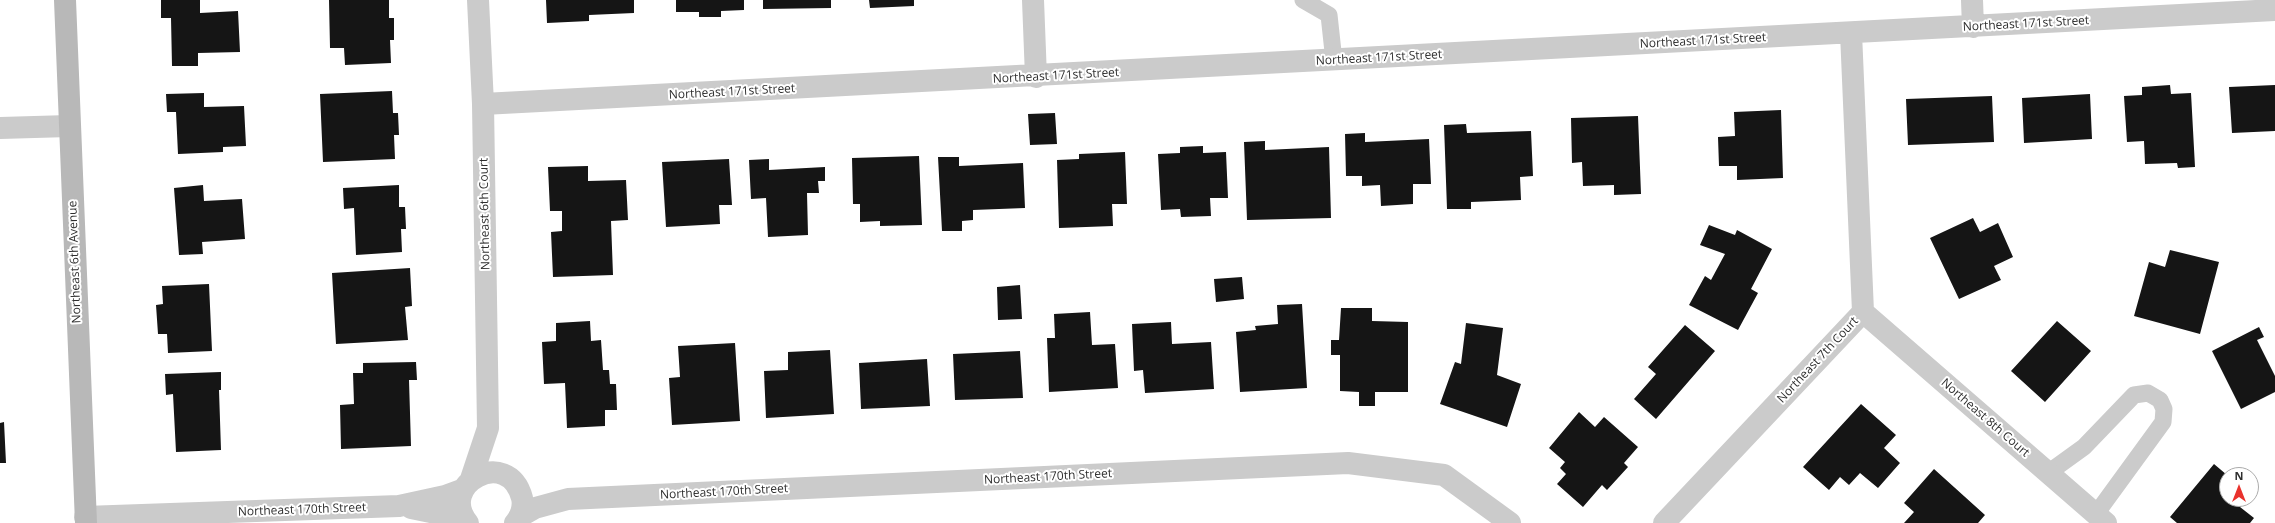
<!DOCTYPE html>
<style>
body{margin:0}
#map{position:relative;width:2275px;height:523px;overflow:hidden;background:#fff;font-family:"Open Sans",sans-serif}
canvas{display:block}
.north{position:absolute;left:2219px;top:467px;width:40px;height:40px;box-sizing:border-box;background:#fff;border:1px solid #ababab;border-radius:50%;rotate:0deg;font-size:11px;font-weight:700;line-height:16px;text-align:center;color:#2e2e2e}
.north::after{content:'';display:block;margin:auto;width:14px;height:18px;background:#e9322d;clip-path:polygon(50% 0,100% 100%,50% 72%,0 100%)}
</style>
<div id="map">
<canvas width="2275" height="523"></canvas>
<div class="north">N</div>
</div>
<script>
const g = document.querySelector('canvas').getContext('2d');
g.lineJoin = 'round';
function fillPath(path, color) { g.fillStyle = color; g.fill(path, 'evenodd'); }
function strokePath(path, color, width, dash) { g.strokeStyle = color; g.lineWidth = width; g.lineCap = dash ? 'butt' : 'round'; g.setLineDash(dash || []); g.stroke(path); }
function write(font, color, halo, rows, align = 'center') {
  g.font = font + ' "Open Sans",sans-serif'; g.lineWidth = 4; g.setLineDash([]); g.textBaseline = 'middle'; g.strokeStyle = halo; g.fillStyle = color; for (const [text, x, y, turn = 0] of rows) {
    g.save(); g.translate(x, y); g.rotate((+turn || 0) * Math.PI / 180); g.textAlign = isNaN(turn) ? turn : align; if (halo) g.strokeText(text, 0, 0); g.fillText(text, 0, 0); g.restore();
  }
}
const building = new Path2D(`
 M161 0H200V13L238 11 240 52 198 53V66H172L171 18H161Z
 M329 0H389V18H394V40H390L391 63 345 65 344 48H330Z
 M546 0H634V13L589 15V21L547 23Z
 M676 0H744V10L721 11V17H699V12H676Z
 M763 0H831V8L763 9Z
 M869 0H914V6L870 8Z
 M2170 85 2171 94 2191 93 2195 167 2178 168 2177 163 2145 164 2144 141 2127 142 2124 96 2142 95V87Z
 M2275 85V131L2232 133 2229 87Z
 M392 91 393 113H398L399 135H394L395 159 323 162 320 94Z
 M204 93V107L244 106 246 146 223 147V152L178 154 176 112H167L166 94Z
 M2090 94 2092 139 2024 143 2022 98Z
 M1992 96 1994 142 1908 145 1906 99Z
 M1781 110 1783 178 1737 180V166H1719L1718 137 1735 136 1734 112Z
 M1055 113 1057 144 1030 145 1028 114Z
 M1638 116 1641 194 1614 195V185L1583 186 1582 162 1572 163 1571 118Z
 M1466 124 1467 133 1531 131 1533 176 1520 177 1521 200 1471 202V209H1447L1444 125Z
 M1365 133V142L1429 139 1431 184H1413V204L1381 206 1380 185 1362 186V176H1346L1345 134Z
 M1265 141V150L1329 147 1331 218 1247 220 1244 142Z
 M1203 146V153L1226 152 1228 198H1210L1211 216 1181 217 1180 209 1161 210 1158 154 1180 153V147Z
 M1125 152 1127 204H1112L1113 226 1059 228 1057 160 1079 159V154Z
 M919 156 922 225 880 226V221L860 222V204H853L852 158Z
 M938 157H959V166L1023 163 1025 208 973 210V220L962 221V231H942Z
 M729 159 732 205H719L720 224 666 227 662 162Z
 M769 159V170L825 167V181H818L819 193H807L808 235 768 237 766 198 751 199 749 160Z
 M588 166V181L626 180 628 220 611 221 613 275 553 277 551 232 562 231V211H550L548 167Z
 M203 185 204 201 242 199 245 239 202 242 203 254 179 255 174 188Z
 M399 185V207H405L406 229H401L402 252 356 255 354 208 344 209 343 188Z
 M1973 218 1980 232 1998 223 2013 257 1994 266 2001 280 1959 299 1930 238Z
 M1709 225 1735 235 1737 230 1772 249 1751 289 1758 293 1738 330 1689 305 1705 276 1711 280 1725 254 1700 245Z
 M2170 250 2219 262 2200 334 2134 316 2149 262 2165 267Z
 M410 268 412 306 405 307 408 340 336 344 332 273Z
 M1242 277 1244 299 1216 302 1214 279Z
 M209 284 212 351 168 353 167 334H158L156 305 163 304 162 286Z
 M1020 285 1022 319 998 320 997 287Z
 M1302 304 1307 388 1240 392 1236 332 1256 330 1255 326 1278 324 1277 305Z
 M1341 308H1372V321L1408 322V392H1375V406H1359V392L1340 391V355H1331V340H1339Z
 M1090 312 1092 345 1115 344 1118 388 1049 392 1047 338H1055L1054 314Z
 M590 321 591 341 601 340 603 370H609L610 384H616L617 410H605V426L567 428 565 383 544 384 542 342 556 341V323Z
 M2057 321 2091 351 2045 402 2011 371Z
 M1171 322 1172 344 1211 342 1214 389 1145 393 1143 370 1134 371 1132 324Z
 M1466 323 1503 328 1497 375 1521 384 1507 427 1440 404 1455 362 1461 364Z
 M1685 325 1715 351 1656 419 1634 399 1656 374 1648 367Z
 M2259 327 2264 337 2257 340 2275 376V392L2241 409 2212 351Z
 M735 343 740 421 672 425 669 378 680 377 678 346Z
 M830 350 834 414 766 418 764 371 788 370V352Z
 M1020 351 1023 398 955 400 953 354Z
 M927 359 930 406 861 409 859 363Z
 M416 362 417 380H409L411 446 341 449 340 405 354 404 353 373H363V363Z
 M221 372V390H219L221 450 176 452 173 394 166 395 165 374Z
 M1861 404 1896 435 1884 448 1900 463 1878 488 1860 473 1849 485 1840 477 1829 490 1803 467Z
 M1579 412 1595 427 1604 417 1638 447 1624 463 1628 467 1607 490 1602 485 1583 507 1557 484 1566 474 1560 468 1565 462 1549 448Z
 M4 422 6 463H0V423Z
 M2214 464 2227 475V499H2247L2240 507 2254 518 2250 523H2177L2170 517Z
 M1934 469 1985 515 1978 523H1904L1914 512 1904 503Z`);
const service = new Path2D(`
 M1303 0 1329 15 1334 61
 M2048 473 2084 447 2134 395 2148 393 2160 400 2164 409 2163 422 2096 514`);
const minor = new Path2D(`
 M1033 0 1036 77
 M1972 0 1973 27
 M483 104 2275 10
 M0 128 69 126
 M1863 312 2106 523
 M471 479 488 428 483 104 478 0
 M411 508 465 519
 M85 517 399 506 445 496 464 489
 M519 517 535 508 568 499 1348 463 1444 475 1510 523
 M468 523C436 485 508 445 522 498 524 506 521 517 515 523
 M1664 523 1863 312 1851 33`);
const secondary = new Path2D(`
 M65 0 86 523`);
const streetNames = [
 ["Northeast 171st Street",2026,24,-3],
 ["Northeast 171st Street",1703,41,-3],
 ["Northeast 171st Street",1379,58,-3],
 ["Northeast 171st Street",1056,76,-3],
 ["Northeast 171st Street",732,92,-3],
 ["Northeast 6th Court",485,214,-91],
 ["Northeast 6th Avenue",75,262,-92],
 ["Northeast 7th Court",1818,360,-47],
 ["Northeast 8th Court",1985,418,41],
 ["Northeast 170th Street",1048,477,-3],
 ["Northeast 170th Street",724,492,-3],
 ["Northeast 170th Street",302,510,-2]
];
fillPath(building, '#151515');
strokePath(service, '#cbcbcb', 17);
strokePath(minor, '#cbcbcb', 22);
strokePath(secondary, '#b8b8b8', 22);
write('12px', '#2e2e2e', '#fff', streetNames);
</script>
